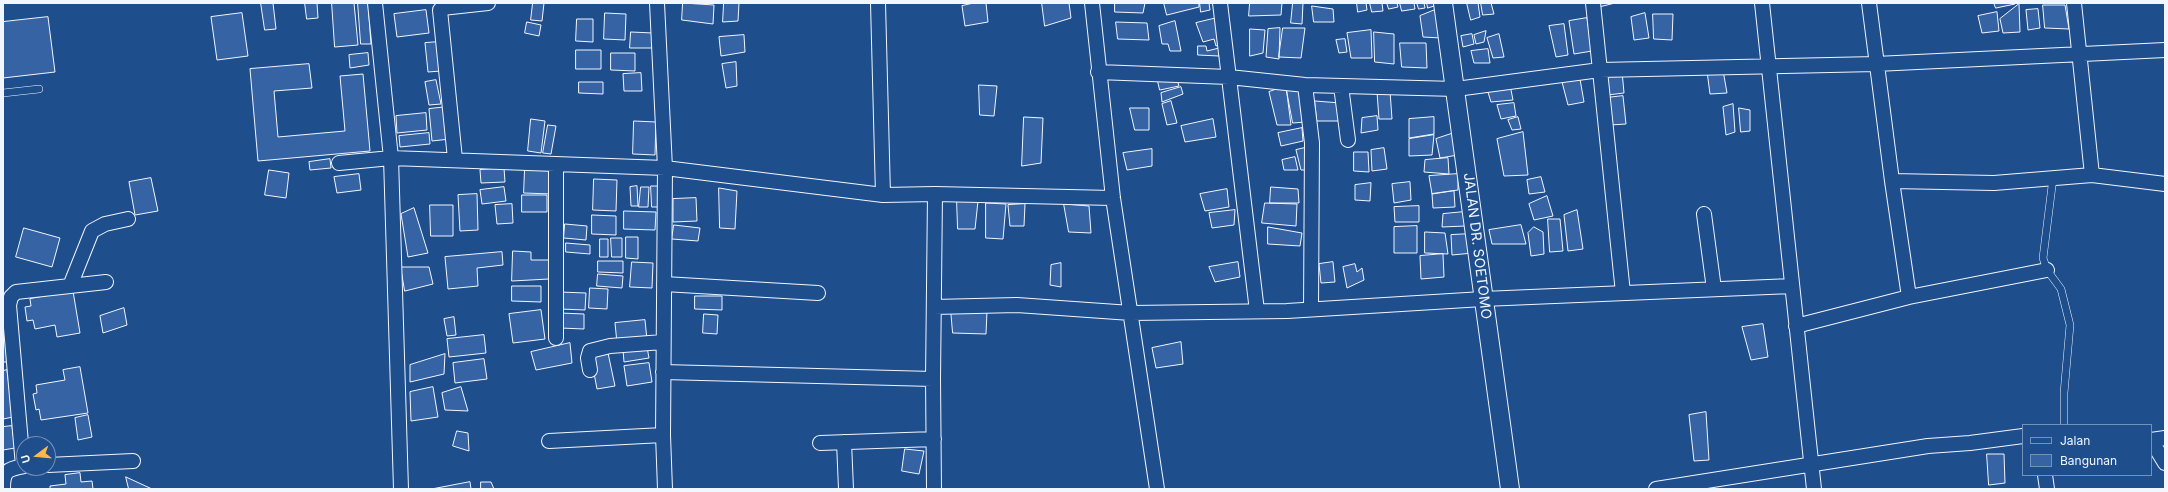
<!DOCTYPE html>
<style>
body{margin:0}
#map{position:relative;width:2168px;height:492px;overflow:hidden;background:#1f4e8c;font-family:Inter,sans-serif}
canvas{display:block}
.frame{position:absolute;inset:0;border:4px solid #f2f6ff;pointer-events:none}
.legend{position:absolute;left:2022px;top:424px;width:130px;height:52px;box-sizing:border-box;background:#1f4e8c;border:1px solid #7391ba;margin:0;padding:5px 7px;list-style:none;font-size:12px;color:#f2f6ff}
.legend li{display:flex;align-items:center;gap:8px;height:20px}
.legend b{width:20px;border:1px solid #7391ba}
.north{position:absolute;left:16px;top:436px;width:40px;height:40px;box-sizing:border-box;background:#1f4e8c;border:1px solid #7391ba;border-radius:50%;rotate:254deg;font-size:11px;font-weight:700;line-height:16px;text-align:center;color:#f2f6ff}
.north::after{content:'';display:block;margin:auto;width:14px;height:18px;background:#ffb74d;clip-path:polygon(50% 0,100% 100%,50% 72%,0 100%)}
</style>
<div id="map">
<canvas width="2168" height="492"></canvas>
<div class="frame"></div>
<ul class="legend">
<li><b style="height:5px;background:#1f4e8c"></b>Jalan</li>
<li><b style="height:11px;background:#3563a3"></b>Bangunan</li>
</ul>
<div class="north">U</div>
</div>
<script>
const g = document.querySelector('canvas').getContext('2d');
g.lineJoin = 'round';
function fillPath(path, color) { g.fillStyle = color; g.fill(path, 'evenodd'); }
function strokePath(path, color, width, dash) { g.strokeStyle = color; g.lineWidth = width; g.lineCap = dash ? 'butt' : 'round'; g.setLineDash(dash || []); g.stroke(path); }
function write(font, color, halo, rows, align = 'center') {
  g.font = font + ' Inter,sans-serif'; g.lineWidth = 3; g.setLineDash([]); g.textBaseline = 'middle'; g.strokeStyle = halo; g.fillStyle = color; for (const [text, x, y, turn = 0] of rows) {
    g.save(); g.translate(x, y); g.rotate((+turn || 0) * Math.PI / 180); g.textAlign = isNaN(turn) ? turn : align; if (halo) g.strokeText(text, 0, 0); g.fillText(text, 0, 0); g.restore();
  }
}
const building = new Path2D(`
 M261 3H273L276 29 265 30Z
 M305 3H317L318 18 307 19Z
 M332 3H354L358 45 335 47Z
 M358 3H368L371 44H361Z
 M533 3H544L542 21 531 20Z
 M683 3 714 5 713 24 682 20Z
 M724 3H739L738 21 723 22Z
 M974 3H986L988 22 965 26 962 6Z
 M1042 3H1069L1071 18 1045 26Z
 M1115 3H1145L1143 13 1115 12Z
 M1164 3H1199V7L1167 15Z
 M1200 3H1209L1210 10 1201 12Z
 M1250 3H1282L1281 15 1249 16Z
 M1293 3H1303L1302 24 1291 23Z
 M1357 3H1366L1367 10 1358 12Z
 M1370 3H1382L1383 11 1372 12Z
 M1387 3H1397L1398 7 1389 9Z
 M1400 3H1414L1415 9 1402 11Z
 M1417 3H1424L1425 8 1419 9Z
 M1427 3H1434V6L1428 8Z
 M1467 3H1478L1480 17 1471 20Z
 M1481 3H1491L1494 14 1483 15Z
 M1599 3H1615L1599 7Z
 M1994 3H2015V4L1996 8Z
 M2019 4 2020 32 2003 33 2000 19Z
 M2043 5H2065L2069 29 2045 28Z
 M1312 6 1333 9 1334 22H1314Z
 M2038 9 2040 28 2028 30 2026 10Z
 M426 10 429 33 397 37 394 14Z
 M1435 10 1441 38 1423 37 1420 16Z
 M1997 12 1999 31 1982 33 1978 16Z
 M242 13 248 56 217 60 211 17Z
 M605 13 626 14 625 40 604 39Z
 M1645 13 1649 38 1634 40 1631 17Z
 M1653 14H1673L1672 40 1654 39Z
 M48 17 55 72 3 78V22Z
 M1217 18 1222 44 1216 46 1214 39 1203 42 1196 23Z
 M1587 18 1592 51 1574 54 1569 21Z
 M577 19H593V42L576 41Z
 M1175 21 1181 51H1170L1168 44H1162L1159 26Z
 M527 22 541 25 539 36 525 33Z
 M1116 22 1147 23 1149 40 1118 39Z
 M1564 24 1568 55 1556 57 1549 26Z
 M1280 28 1279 59 1266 57 1268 29Z
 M1283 28H1305L1301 58 1279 57Z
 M1250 29 1265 30 1263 53 1250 56Z
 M1371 30 1372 58H1351L1347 33Z
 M1486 31 1484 42 1476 44 1474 35Z
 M631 32 653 33 652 48H630Z
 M1374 32 1394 34V64L1375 62Z
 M1472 34 1474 44 1463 47 1461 36Z
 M1499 34 1504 57 1493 58 1487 38Z
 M744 35 745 52 721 56 719 37Z
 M1345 39 1347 52 1339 53 1336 40Z
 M439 42 441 71 428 72 425 43Z
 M1400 43H1426L1427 68 1402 67Z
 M1198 46H1206L1207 51 1219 48V56L1198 55Z
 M1488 49 1490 63H1474L1471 51Z
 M576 50H601V69H576Z
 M368 53 369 65 350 68 349 55Z
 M611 53H635V71L611 70Z
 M736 62 737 86 726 88 722 64Z
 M309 64 312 88 274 91 278 137 345 131 340 76 363 74 370 151 258 161 250 69Z
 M1723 70 1727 93 1710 94 1707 71Z
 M1622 71 1624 93 1607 95 1605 73Z
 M641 73 642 91H624L623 74Z
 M1157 77 1177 79 1179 86 1160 90Z
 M1580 79 1584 102 1568 105 1562 82Z
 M436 80 441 104 429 105 425 82Z
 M579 82H603V94L579 93Z
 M979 85 997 86 994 116 980 115Z
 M1510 85 1513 100 1491 102 1487 89Z
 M1286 86 1303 87 1306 122 1293 123Z
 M1286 86 1291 125H1277L1269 92Z
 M1181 87 1183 94 1162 102 1161 93Z
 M1390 91 1392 119H1379L1377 92Z
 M1623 96 1626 124 1610 125 1606 98Z
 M1171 101 1177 123 1167 125 1162 104Z
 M1315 101 1341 103V121H1317Z
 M1514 103 1516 116 1501 119 1497 105Z
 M1733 104 1735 132 1726 135 1723 107Z
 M447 107 450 139 432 141 429 109Z
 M1130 108H1149V130H1135Z
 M1739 108 1750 110V131L1741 132Z
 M426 113 427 130 397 133 396 116Z
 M1377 116 1378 130 1361 133 1362 118Z
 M1024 117 1043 118 1041 163 1022 166Z
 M1434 117V134L1409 138V119Z
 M1518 117 1521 129 1512 130 1508 120Z
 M531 119 545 121 541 153 528 151Z
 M1213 119 1216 137 1185 142 1181 126Z
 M634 121 656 122 655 155 633 154Z
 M548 125 556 126 551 154 543 153Z
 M1302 128 1303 141 1281 146 1278 133Z
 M1523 132 1528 175 1504 176 1497 139Z
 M429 133 430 144 400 147 399 136Z
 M1454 133 1458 155 1440 158 1436 139Z
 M1434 135 1432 155 1409 156V139Z
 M1309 147 1308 170H1301L1296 150Z
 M1384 148 1387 169 1372 171 1371 150Z
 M1152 149V166L1127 170 1123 153Z
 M1354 152H1368L1369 172 1354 171Z
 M1295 157 1298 170H1284L1282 160Z
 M1448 158 1449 174 1424 172 1425 160Z
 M330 159 331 168 310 170 309 162Z
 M504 168 505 182 481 183 480 170Z
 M525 168 552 169V194L524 193Z
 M269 170 289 173 286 198 265 195Z
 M359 174 361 190 337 193 334 177Z
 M1458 174V190L1432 194 1429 176Z
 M1541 177 1545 192 1529 194 1527 180Z
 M151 178 158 211 135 215 129 182Z
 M594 179 617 180 616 211 593 210Z
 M1410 182 1411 200 1394 203 1392 184Z
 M1371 183 1370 201 1355 200V185Z
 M637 186 638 206H631L630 187Z
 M651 186H658L659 207H652Z
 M504 187 506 201 482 204 480 190Z
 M641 187H649L648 207H639Z
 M1271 187 1298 189 1299 203H1270Z
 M719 188 737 191 735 229 720 228Z
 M1227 189 1229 207 1205 211 1200 194Z
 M1454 191 1455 207 1433 208 1432 194Z
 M477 194 478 230 460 231 458 195Z
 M522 195H547V212H522Z
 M1547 196 1553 216 1534 220 1529 204Z
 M696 198 697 221 673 222V199Z
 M957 201H978L975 229H958Z
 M986 203 1006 204 1003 239 986 238Z
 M1265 203 1297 204 1296 226 1262 223Z
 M512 204 513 223 497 224 495 205Z
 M1025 204 1024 226H1010L1008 205Z
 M1064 204 1089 206 1091 233 1069 232Z
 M430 205H453V236H431Z
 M1419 206V222H1395L1394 207Z
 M414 208 428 253 408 257 401 214Z
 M1235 210 1234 225 1212 228 1209 213Z
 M1577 210 1583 249 1568 251 1564 215Z
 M624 211 656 212 655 230 624 229Z
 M1464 212 1465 226 1442 227 1443 214Z
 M592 215 616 216V235L592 234Z
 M1548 219H1560L1563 251 1550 252Z
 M565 224 587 226 586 240 564 238Z
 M674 225 700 228 698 241 672 239Z
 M1521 225 1526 244H1492L1489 230Z
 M1417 226V253H1394V227Z
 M1268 227 1302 233 1300 246 1268 244Z
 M1534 227 1543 232 1544 254 1531 256 1528 233Z
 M24 228 60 238 52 267 16 257Z
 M1425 232 1445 233 1448 254 1425 253Z
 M1470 234 1473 253 1452 255 1451 235Z
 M626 237H638V259L626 258Z
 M611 238H622V257H612Z
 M600 239H608V257H600Z
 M566 243 590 245V254L566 252Z
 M513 251 531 252V260H550L549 279 512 281Z
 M502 252 503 265 477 268 478 286 448 289 445 257Z
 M1443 254 1444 277 1421 279 1420 256Z
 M598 261H623V273L598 272Z
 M632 262 653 263 652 288 630 287Z
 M1238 262 1240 277 1215 282 1209 267Z
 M1333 262 1335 282 1321 283 1319 264Z
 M1061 263V287L1050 285 1051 265Z
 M1355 264 1357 272 1362 268 1364 280 1347 288 1343 267Z
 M401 267H429L433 284 405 291Z
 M598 274 623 276 622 288 597 286Z
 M512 286H541V302L512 301Z
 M590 288 608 289 607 309 589 308Z
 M73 291 80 333 57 337 55 325 35 329 33 320 27 321 25 307 31 306 30 299Z
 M560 292 586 293 585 310 560 309Z
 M695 296H722V310L695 309Z
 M124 308 127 325 103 333 100 316Z
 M541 310 545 339 513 343 509 314Z
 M951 310 987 311 986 334 953 333Z
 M560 313 584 314V329L560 328Z
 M704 314 718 315 717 334 703 333Z
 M454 317 456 335 447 336 444 319Z
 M645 320 647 340 617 343 615 323Z
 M6 322 10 362H3V323Z
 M1763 324 1768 357 1751 360 1742 327Z
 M484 335 486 353 449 357 447 339Z
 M1181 342 1183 364 1156 368 1152 348Z
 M570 343 572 363 536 370 531 352Z
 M647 347 649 358 624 362 623 350Z
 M608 353 615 386 597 389 591 357Z
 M445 354 444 374 410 382V365Z
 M484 359 487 379 455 383 453 363Z
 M649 363 652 382 627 386 624 366Z
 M80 367 88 413 41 420 39 409 36 410 33 394 37 393 36 385 65 380 63 370Z
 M7 370 13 417 3 419V371Z
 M433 387 438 417 411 421 410 392Z
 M461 387 468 411 445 410 442 393Z
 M1706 412 1709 460 1694 461 1689 415Z
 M88 415 92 437 78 440 75 418Z
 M12 426 15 448 3 450V427Z
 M457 431 468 433 469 451 453 446Z
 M905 449 924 451 919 474 902 471Z
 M1987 454H2004L2005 483 1989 485Z
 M80 473 81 482 92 481 93 489H50V486L66 484 65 475Z
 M126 477 152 489H129Z
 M470 482 471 489H432Z
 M481 482H491L494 489H481Z`);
const service = new Path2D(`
 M3 93 39 89
 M2053 178 2043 258 2047 270 2061 289 2070 325 2064 393V425`);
const minor = new Path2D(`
 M375 3 391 158 401 489
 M657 3 665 168 663 435 665 489
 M878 3 883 195
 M1092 3 1113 198 1157 489
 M1220 3 1257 311
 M1593 3 1623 293
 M1762 3 1814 489
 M1869 3 1892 181 1994 183 2092 175 2165 184
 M2074 3 2092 175
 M1098 72 1229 77 1305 85 1456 89 1600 70 1876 64 2165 50
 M1305 85 1312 143 1311 309
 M1341 86 1348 140
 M455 159 440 10 442 8 488 3
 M339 163 391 158 665 168 883 195 935 194 1113 198
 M556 164V338
 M1892 181 1909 297
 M1704 214 1714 289
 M664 284 818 293
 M70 286 92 231 105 224 128 219
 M934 307 1017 305 1131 313 1287 311 1483 299 1792 286
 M1796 326 1909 297 2047 270
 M590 370 588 358 590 351 610 346 663 342
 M663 372 933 379
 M2165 438 2151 440 2165 463
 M549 441 663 435
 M844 442 846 489
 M820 443 934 439
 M48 465 133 461
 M23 466 9 305 11 297 16 292 106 282
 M2045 475 2047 489
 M3 489C3 471 7 469 24 466
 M934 489 933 379 935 194
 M1656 489 1928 446 1970 443 2023 436`);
const tertiary = new Path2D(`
 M1443 3 1510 489`);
const streetNames = [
 ["JALAN DR. SOETOMO",1477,246,83]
];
fillPath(building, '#3563a3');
strokePath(building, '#f2f6ff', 1);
strokePath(service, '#f2f6ff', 8);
strokePath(minor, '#f2f6ff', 16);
strokePath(tertiary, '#f2f6ff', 20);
strokePath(service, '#1f4e8c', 7);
strokePath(minor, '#1f4e8c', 14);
strokePath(tertiary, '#1f4e8c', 18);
write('14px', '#f2f6ff', '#1f4e8c', streetNames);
</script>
